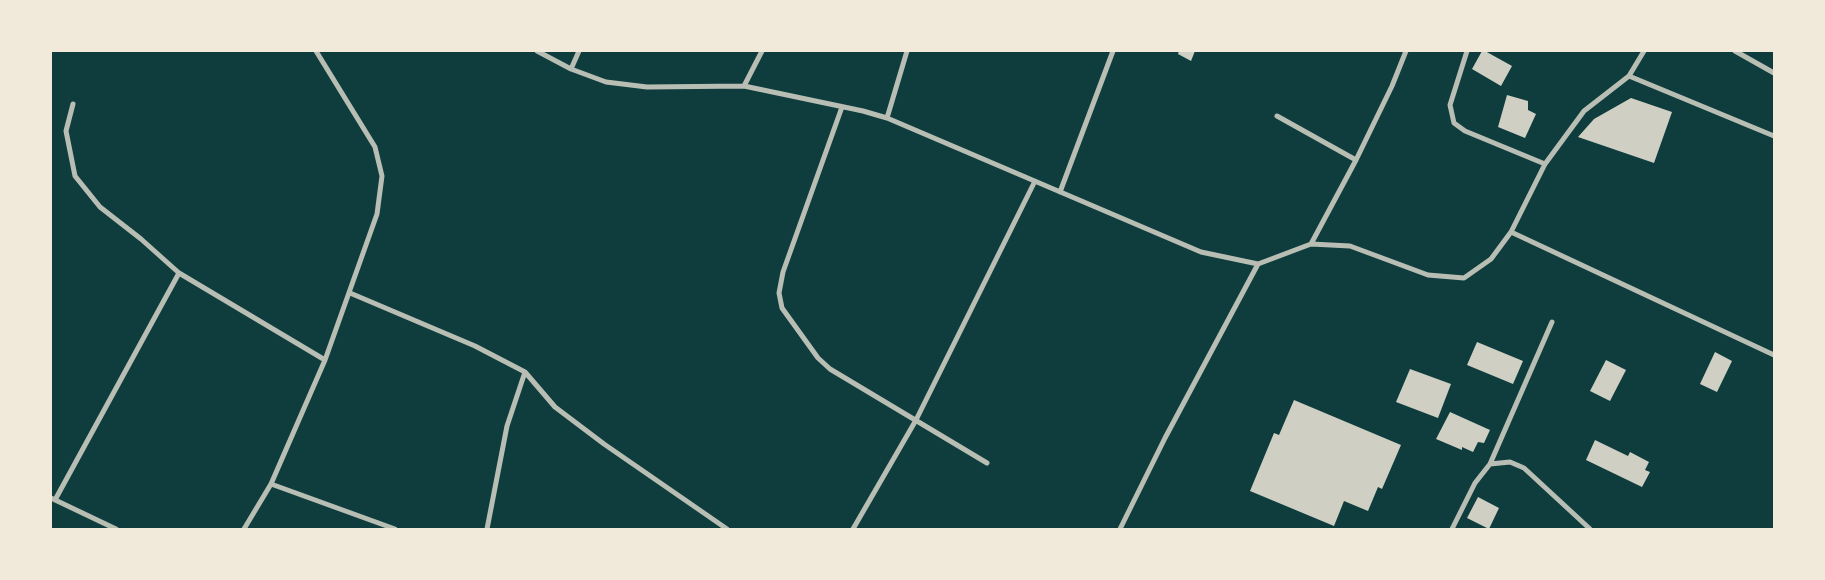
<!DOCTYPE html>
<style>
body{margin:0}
#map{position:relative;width:1825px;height:580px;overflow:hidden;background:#0f3d3e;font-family:"Asap Condensed",sans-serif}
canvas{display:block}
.frame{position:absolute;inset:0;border:52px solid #f1e9da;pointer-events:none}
</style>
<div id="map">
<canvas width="1825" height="580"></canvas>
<div class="frame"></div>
</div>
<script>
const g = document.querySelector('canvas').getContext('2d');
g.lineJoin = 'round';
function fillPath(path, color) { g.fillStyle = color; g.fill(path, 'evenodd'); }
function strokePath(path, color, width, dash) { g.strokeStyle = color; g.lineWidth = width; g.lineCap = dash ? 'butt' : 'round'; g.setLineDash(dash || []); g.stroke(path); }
const building = new Path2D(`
 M1179 51H1195L1191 61 1178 54Z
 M1482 51H1485L1512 66 1501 86 1472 69Z
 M1507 95 1528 101V110L1536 114 1525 138 1498 127Z
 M1631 98 1672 112 1654 163 1578 137 1594 119Z
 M1477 342 1523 361 1513 384 1467 365Z
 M1715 352 1732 361 1717 392 1700 384Z
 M1606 360 1626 370 1610 401 1590 391Z
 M1410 369 1451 384 1438 418 1396 402Z
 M1294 400 1401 445 1382 489 1378 487 1368 511 1344 501 1334 526 1250 491 1274 433 1279 435Z
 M1450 412 1490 430 1484 443 1478 442 1473 452 1462 447V450L1436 439Z
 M1595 440 1628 456 1630 452 1649 462 1645 470 1650 472 1642 487 1586 460Z
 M1478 497 1499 508 1489 529 1467 518Z`);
const minor = new Path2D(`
 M537 51 571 69 606 82 647 87 744 86 863 111 887 118 1201 252 1258 264 1311 244 1350 246 1428 275 1464 278 1491 259 1511 232 1545 164 1584 111 1629 76 1644 51
 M1467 51 1450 105 1454 123 1465 131 1545 164
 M1735 51 1774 73
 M571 69 579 51
 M1629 76 1774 136
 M744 86 762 51
 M73 104 66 131 75 176 100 207 141 239 179 273 325 360
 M842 107 783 272 779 293 782 308 818 358 830 369 987 463
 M1277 116 1356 160 1392 86 1406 51
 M887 118 907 51
 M1060 192 1113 51
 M1511 232 1774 355
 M1311 244 1356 160
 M350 293 475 346 525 372 555 407 604 444 727 529
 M1490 464 1552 322
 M271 484 395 529
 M51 498 116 529
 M55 500 179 273
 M244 529 271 484 325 360 377 214 382 176 375 147 316 51
 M487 529 507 426 525 372
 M853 529 916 420 1035 181
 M1120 529 1165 438 1258 264
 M1452 529 1475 483 1490 464 1510 462 1524 468 1590 529`);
fillPath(building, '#cfcfc3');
strokePath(minor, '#b8beb3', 5);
</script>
